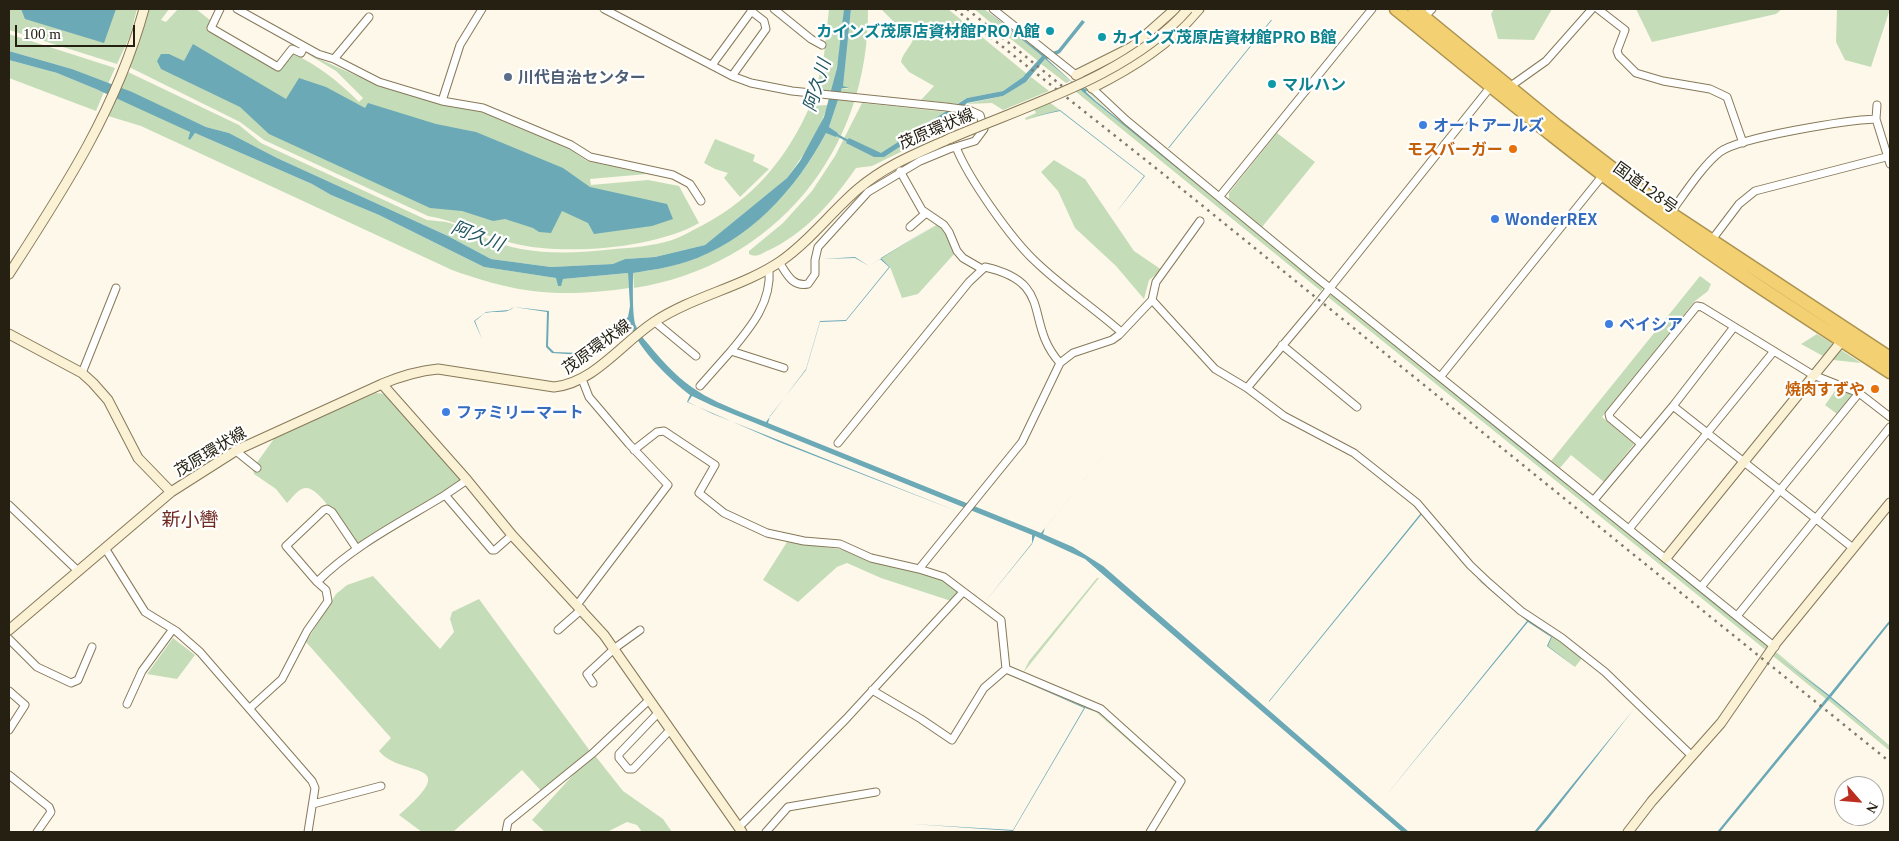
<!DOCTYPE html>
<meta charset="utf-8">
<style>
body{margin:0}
#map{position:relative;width:1899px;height:841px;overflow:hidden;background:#fef8ea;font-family:Georgia,serif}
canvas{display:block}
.frame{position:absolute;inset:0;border:10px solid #252012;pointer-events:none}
.north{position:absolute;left:1834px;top:776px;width:50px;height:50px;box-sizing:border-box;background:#fff;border:1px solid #a8a6a0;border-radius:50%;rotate:117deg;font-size:14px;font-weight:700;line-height:20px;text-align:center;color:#252012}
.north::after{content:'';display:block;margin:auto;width:18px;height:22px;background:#bc2f20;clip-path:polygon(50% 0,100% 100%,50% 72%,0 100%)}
.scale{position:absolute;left:15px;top:25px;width:120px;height:22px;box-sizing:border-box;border:2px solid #252012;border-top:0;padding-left:6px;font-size:15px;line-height:18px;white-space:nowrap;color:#252012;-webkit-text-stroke:4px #fff;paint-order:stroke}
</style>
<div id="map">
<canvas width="1899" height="841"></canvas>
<div class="frame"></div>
<div class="north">N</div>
<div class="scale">100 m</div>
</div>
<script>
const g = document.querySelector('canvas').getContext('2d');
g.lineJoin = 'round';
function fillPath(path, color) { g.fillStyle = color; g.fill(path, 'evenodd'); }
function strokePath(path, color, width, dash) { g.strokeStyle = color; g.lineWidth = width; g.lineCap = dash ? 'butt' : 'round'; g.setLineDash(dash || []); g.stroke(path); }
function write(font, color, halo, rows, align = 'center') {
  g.font = font + ' Georgia,"Noto Sans JP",serif'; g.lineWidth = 4.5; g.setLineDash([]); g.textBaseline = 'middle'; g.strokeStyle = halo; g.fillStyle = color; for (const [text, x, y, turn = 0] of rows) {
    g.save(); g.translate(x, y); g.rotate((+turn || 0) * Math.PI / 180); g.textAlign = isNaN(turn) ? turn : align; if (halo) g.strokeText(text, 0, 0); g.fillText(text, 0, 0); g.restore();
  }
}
const green = new Path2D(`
 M9 9H137L130 36 117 64 9 30Z
 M149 9H169L161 20 166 22 178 9H196L210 20 206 29 280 71 292 53C319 66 337 80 359 102L363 98 336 71 306 53 377 85 443 105 481 112 571 150 587 161 662 177 647 174 590 179 591 185 648 180 679 186 699 223C654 249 561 256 512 243 483 236 458 221 428 216L264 140 240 122 129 67Z
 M829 9H844L842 44 832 91 816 90 824 55Z
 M851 9H868C869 150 776 266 634 288L633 273C650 270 668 268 685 262 748 242 796 190 826 133H838L829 127 842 88 849 89 842 86Z
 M881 9H948L1027 74 1003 91 967 98 957 104 921 100 934 86 909 72 901 62C903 51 914 45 914 34L898 26Z
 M974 9H984L1042 56 1038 61Z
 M1494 9H1552L1534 40 1498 39 1491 14Z
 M1636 9H1782L1776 14 1652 42Z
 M1837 9H1890L1871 67 1845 60 1836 42Z
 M9 34 115 68 108 84 72 69 9 51Z
 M1045 59 1070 81 1066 83 1041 64Z
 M9 60 57 73 104 92 96 111 9 78Z
 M128 72 239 125 261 143 427 220C435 221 443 221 450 223 474 231 496 245 521 249 549 254 577 253 605 250 625 248 646 247 665 242 678 239 691 231 703 225 754 198 787 158 810 106L828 105 815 138 787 178 705 245 655 257 625 259 614 264 551 267 491 259 448 236 277 158 229 133 206 127 120 88Z
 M1031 77 1049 91 1003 110 992 103 966 104 1003 96 1026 82Z
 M1085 87 1110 113 1084 88 1083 90 1096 103 1324 286 1321 291 1075 91Z
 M116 98 182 126 190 132 188 139 190 140 195 133 312 184 331 195 379 215 484 267 557 278 558 286 563 279 628 273 629 288C560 298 518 294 452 270L141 126 108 116Z
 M1049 102 1060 110 1026 120 1025 118 1036 113 1033 108Z
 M862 103 956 113 968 119 872 166 856 168C833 201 805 234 767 251 761 254 756 258 749 254V251L783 223 812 191 835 156Z
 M1277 133 1315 162 1262 227 1229 199V193Z
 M715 139 755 155 753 161 769 169 740 197 724 178 728 173 715 169 704 163Z
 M1054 160 1085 179 1134 251 1162 270 1149 280 1144 299 1116 266 1075 228 1058 191 1041 172Z
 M938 224 944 229 955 253 918 294 902 298 890 267 881 258Z
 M1700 276 1711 284 1708 291 1695 301 1602 417 1634 444 1604 482 1571 455 1560 468 1551 461Z
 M1332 294 1769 645 1767 651 1328 297Z
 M1817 334 1833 344 1823 356 1801 344Z
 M1841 350 1861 363 1833 360Z
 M1837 388 1851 394 1852 396 1837 414 1825 405Z
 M376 393 386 394 467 480 357 549C349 537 320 485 305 488 298 489 292 498 287 503L276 489 254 474 253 468 276 436Z
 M787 542 853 551 947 582 957 591V594L951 601 881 578 847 563 837 567 798 602 763 580Z
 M373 576 440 649 454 632 450 619 452 612 479 599 590 751 544 794 522 770 453 832H422L399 815C465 758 402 779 379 751L391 738 306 642 336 594 347 585Z
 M1097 578H1099L1023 673 1029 661Z
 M1541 630 1560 639 1583 657 1575 667 1547 646 1552 637Z
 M173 638 195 655 177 679 147 674Z
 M1776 652 1829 695 1777 655 1828 696 1826 699 1773 656Z
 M1006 672 1098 710 1176 780 1177 783 1096 712 1004 673Z
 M1830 697 1890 746V751L1828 700Z
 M593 753 623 791 663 819 672 832H642L637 825 627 822 607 832H545L532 820Z`);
const water = new Path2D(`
 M21 9H116L104 43 25 19Z
 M844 9H851L843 86 849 88H842L829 127 838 133 836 137 826 133C796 190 748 242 686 262 668 268 651 270 633 273 633 284 632 318 636 326 639 335 648 343 654 351 691 395 714 401 766 422L806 369 820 321 846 320 889 267 880 259 869 266 855 258 822 259 855 257 869 266 935 225 881 258 890 267 846 321 820 322 806 370 770 416 768 423 1041 533 1191 348 1045 528 1043 534 1073 547 1103 566 1409 832H1402L1085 559 1035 536 1032 544 984 603 1032 543V535L713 406 692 396 688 402 713 414 959 512 779 442 687 402 690 395C670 380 633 344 629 320L582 355 552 353 546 347 547 312 514 307C506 315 495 310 485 313 482 315 478 319 475 321L482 339 464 363 482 339 474 321 486 312 509 310 514 307 549 311 548 346 554 352 581 353 628 317 630 306 628 273 563 279 561 286H558L556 278 484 267 379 215 331 195 312 184 195 133 190 140 188 139 190 132 96 89 57 73 9 60V51L72 69 132 92 206 127 229 133 277 158 448 236 491 259 551 267 592 265 613 264 625 259 655 257 705 245 787 178 800 161 824 117 837 68Z
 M984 9 1044 55 1058 50 1082 20 1085 22 1060 53 1047 59 1071 81 1087 90 1086 92 1097 102 1322 285 1096 103 1045 59 1026 82 1003 96 967 103 954 116 944 118 884 157H874L846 143 849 138 881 153 967 98 1003 91 1023 77 1042 56Z
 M1271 20H1272L1169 148H1168Z
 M193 44 286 99 299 78 326 87 365 108 368 103 436 124 476 132 563 168 590 187 667 204 673 219 652 226 594 234 588 223 562 211 551 233 539 232 533 228 505 219 493 221 462 211 430 208 269 134 240 107 161 69 157 61 161 54H169L184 61Z
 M1060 110 1145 176 1114 215 1144 176 1060 111 1032 117Z
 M1333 294 1550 470 1549 471 1332 295Z
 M1553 474 1575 489 1767 647 1575 491Z
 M1421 513 1422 514 1269 702V701Z
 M1476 578C1502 597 1525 619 1552 637L1548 646 1575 667 1547 646 1551 637 1528 622 1384 798 1527 621Z
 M1890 620V623L1831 697 1890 746 1830 698 1720 832H1717L1828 696 1777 656 1829 695Z
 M1007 674 1096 712 1175 783 1096 712 1085 708 1013 831 912 824 1013 830 1084 708Z
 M1634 709 1548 819 1537 832H1534Z`);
const stream = new Path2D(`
 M835 134 850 142`);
const street = new Path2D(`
 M220 9 211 28 278 67 292 49 301 53 304 47
 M237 9 318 54 334 59 379 82 442 101 483 108 571 145 590 157 673 175 690 184 701 201
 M604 9 732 76 751 83 792 91 946 107 969 110 980 115 984 129 975 141 949 149 920 161 868 192 818 247 815 260V274L808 284C792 287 787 274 779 262
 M774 9 811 39 822 45
 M993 9 1092 88 1126 120 1316 277 1775 647
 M1598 9 1625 30 1617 51 1619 56 1636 73 1663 81 1710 89 1727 97 1743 143
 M1424 17 1432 9
 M334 59 369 17
 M712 65 753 9
 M732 76 766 29 764 21 751 11
 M1508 88 1546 61 1592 9
 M442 101 460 45 482 9
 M1877 105 1876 119 1890 164
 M956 147C968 178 1012 240 1036 262 1062 287 1094 308 1121 332
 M900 171 922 210 944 225 949 232 957 251 963 258 982 269
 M1220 196 1372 9
 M1669 215C1683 196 1702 166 1720 152 1740 137 1848 120 1876 119
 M910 227 926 213
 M1711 241 1739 204 1755 191 1890 156
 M769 269C772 302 751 327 731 351L784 368
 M1152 300 1215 369 1247 388 1284 416 1354 453 1417 503 1470 565 1489 583 1521 611 1562 638 1605 672 1692 756
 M655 322 696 356
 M1282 345 1357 407
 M82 373 116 288
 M1441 376 1603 175
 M700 386 731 351
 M1247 388 1314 308 1492 85
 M1673 406 1853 548
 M838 443 969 282 985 267C1056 283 1023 322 1060 363
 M1640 443 1610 418 1609 414 1697 306 1702 307 1813 375 1859 393 1890 417
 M634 450 657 432 664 431 715 465 699 493 724 513 767 533 804 541 840 544 871 558 919 569
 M236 451 257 468
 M467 480 445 495 492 550H495L512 535
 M1594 500 1673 406 1734 327
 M9 505 78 571
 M1629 529 1774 351
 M105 548 145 612 176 631 200 652 312 781 315 788 308 832
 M317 582 286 546 324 510 327 509 332 512 357 549
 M1701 587 1859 393
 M577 605 668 485 629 444 589 397 582 379
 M1737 616 1890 427
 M558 630 582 609
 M9 639 37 667 71 683 78 680 92 647
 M1006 669 1001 620 944 577 919 569 1022 442 1060 363 1073 353 1112 340 1119 335 1152 300 1156 282 1200 221
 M593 683 587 674 615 648 640 630
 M872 690 921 719 952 740 984 688 1006 669 1101 709 1181 781 1150 832
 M9 691 25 705 9 730
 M127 704 142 671 173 629
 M250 708 282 679 307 631 328 601 326 590 317 582C354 545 401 522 445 495
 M658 713 619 754V758L628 769H633L670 730
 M9 775 49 807 51 812 37 832
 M313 804 381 786
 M739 827 846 719 963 592
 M506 832 508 822 593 753 649 700
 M766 832 788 807 876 792`);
const secondary = new Path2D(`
 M1076 75 1132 47 1175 9
 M1092 88C1134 67 1169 45 1199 9
 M9 274C64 189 117 108 144 9
 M9 334 82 373 93 383 108 400 138 458 171 492
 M382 384 467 480 512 535 604 635 742 832
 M1666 558 1845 337
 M9 630 171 492 237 450 382 384C401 376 417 371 438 369L554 387C594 383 622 343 654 322 693 296 743 287 781 261 810 241 831 212 858 189 886 165 918 153 951 138
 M1628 832 1652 801 1721 723 1776 643 1890 503`);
const highway = new Path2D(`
 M1396 9C1485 81 1572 154 1664 220 1737 274 1814 322 1890 372
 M1414 9 1557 126 1670 213 1890 358`);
const rail = new Path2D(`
 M955 9 1162 173 1890 762
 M967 9 1062 86`);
const secondaryBridge = new Path2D(`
 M951 138C1028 105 1132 74 1188 9`);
const markers = [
 [1050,31,5,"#0f9aa8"],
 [1102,37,5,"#0f9aa8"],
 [508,77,5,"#5c6f8a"],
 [1272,84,5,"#0f9aa8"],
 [1423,125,5,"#3f7fe0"],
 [1513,149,5,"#e8710a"],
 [1495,219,5,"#3f7fe0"],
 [1609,324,5,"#3f7fe0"],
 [1875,389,5,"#e8710a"],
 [446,412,5,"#3f7fe0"]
];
const cultureNames = [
 ["カインズ茂原店資材館PRO A館",1040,31,"right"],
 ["カインズ茂原店資材館PRO B館",1112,37],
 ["マルハン",1282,84]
];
const serviceNames = [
 ["川代自治センター",518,77]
];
const shopNames = [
 ["オートアールズ",1433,125],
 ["WonderREX",1505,219],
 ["ベイシア",1619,324],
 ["ファミリーマート",456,412]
];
const streetNames = [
 ["茂原環状線",936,128,-23],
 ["国道128号",1646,187,36],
 ["茂原環状線",596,346,-36],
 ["茂原環状線",210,451,-31]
];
const foodNames = [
 ["モスバーガー",1503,149],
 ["焼肉すずや",1865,389]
];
const waterNames = [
 ["阿久川",816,85,-73],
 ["阿久川",478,235,21]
];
const quarterNames = [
 ["新小轡",190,519]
];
fillPath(green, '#c4ddb8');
fillPath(water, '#6ca9b7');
strokePath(stream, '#6ca9b7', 2.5);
strokePath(street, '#877959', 9);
strokePath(secondary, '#877959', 11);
strokePath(highway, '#ab9250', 15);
strokePath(street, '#fff', 7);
strokePath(secondary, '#fbf1d4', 9);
strokePath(highway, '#f3d071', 12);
strokePath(rail, '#817b6d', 2.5, [2.5, 5]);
strokePath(secondaryBridge, '#877959', 11, []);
strokePath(secondaryBridge, '#fbf1d4', 9);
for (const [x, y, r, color] of markers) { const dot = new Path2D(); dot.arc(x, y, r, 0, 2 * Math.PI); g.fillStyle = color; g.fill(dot); strokePath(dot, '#fff', 2); }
write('bold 16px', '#0d838f', '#fff', cultureNames, 'left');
write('bold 16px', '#4e5e75', '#fff', serviceNames, 'left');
write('bold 16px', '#366cbe', '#fff', shopNames, 'left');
write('16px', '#252012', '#fff', streetNames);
write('bold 16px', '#c56008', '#fff', foodNames, 'right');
write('italic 18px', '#215661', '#fff', waterNames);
write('19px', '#702b21', '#fff', quarterNames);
</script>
